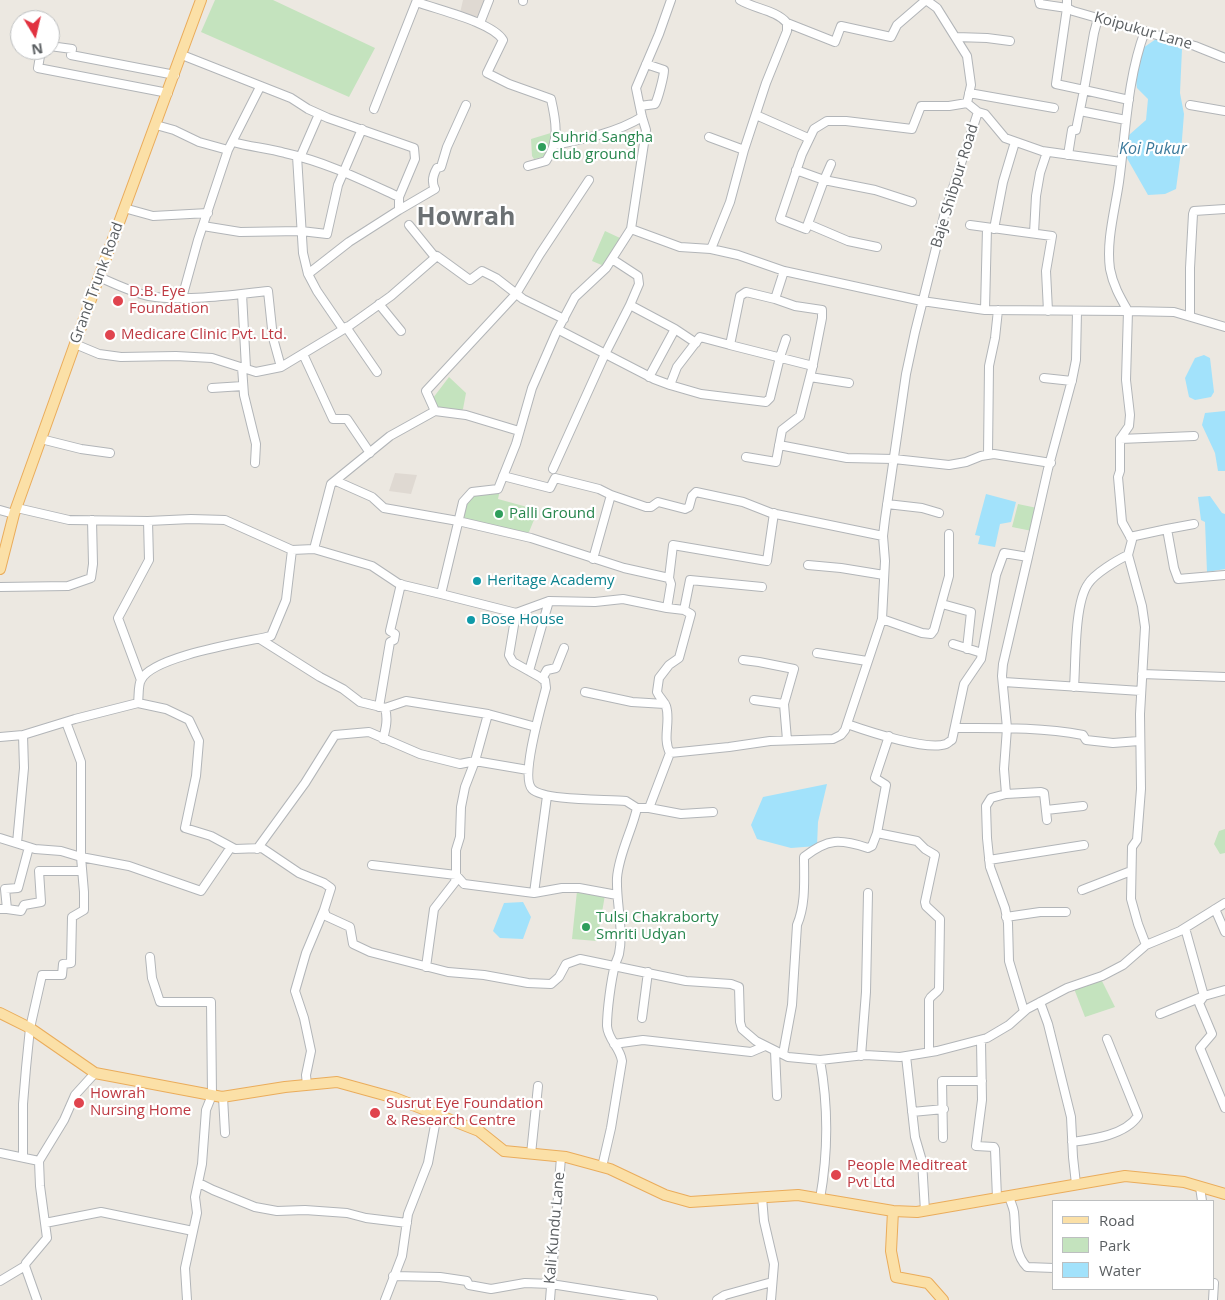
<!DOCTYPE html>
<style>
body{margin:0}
#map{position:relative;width:1225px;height:1300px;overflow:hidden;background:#ece8e1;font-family:"Open Sans",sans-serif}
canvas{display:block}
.legend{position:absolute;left:1052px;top:1200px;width:162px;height:90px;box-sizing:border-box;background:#fff;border:1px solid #bdbfc0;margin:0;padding:6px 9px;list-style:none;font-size:15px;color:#5a5e61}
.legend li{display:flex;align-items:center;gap:10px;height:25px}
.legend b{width:25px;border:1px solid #bdbfc0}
.north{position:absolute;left:10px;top:10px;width:50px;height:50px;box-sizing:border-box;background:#fff;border:1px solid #bdbfc0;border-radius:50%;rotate:171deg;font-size:14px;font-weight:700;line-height:20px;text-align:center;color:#5a5e61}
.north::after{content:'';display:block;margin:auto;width:18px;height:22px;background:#e13240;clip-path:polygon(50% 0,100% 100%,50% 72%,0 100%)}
</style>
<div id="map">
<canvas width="1225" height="1300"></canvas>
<ul class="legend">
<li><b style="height:6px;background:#fbe0a7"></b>Road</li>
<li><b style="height:14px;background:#c4e3be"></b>Park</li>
<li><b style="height:14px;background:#a2e2fb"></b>Water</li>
</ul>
<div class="north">N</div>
</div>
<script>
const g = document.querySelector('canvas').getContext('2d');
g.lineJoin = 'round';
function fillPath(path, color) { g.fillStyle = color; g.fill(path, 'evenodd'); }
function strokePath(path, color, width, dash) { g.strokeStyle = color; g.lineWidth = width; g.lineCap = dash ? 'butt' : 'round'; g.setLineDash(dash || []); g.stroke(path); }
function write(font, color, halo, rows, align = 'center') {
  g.font = font + ' "Open Sans",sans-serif'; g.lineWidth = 4.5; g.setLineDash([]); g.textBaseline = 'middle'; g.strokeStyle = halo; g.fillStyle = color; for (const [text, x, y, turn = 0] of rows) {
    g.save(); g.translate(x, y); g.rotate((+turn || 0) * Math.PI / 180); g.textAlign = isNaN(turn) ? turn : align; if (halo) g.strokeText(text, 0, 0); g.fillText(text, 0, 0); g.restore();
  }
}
const education = new Path2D(`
 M463 0H487L480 21 460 13Z
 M395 473 417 475 411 494 389 491Z`);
const green = new Path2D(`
 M215 0H273L375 48 349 97 201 32Z
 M554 132 553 144 546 156 534 159 532 156 531 139Z
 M605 231 620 238 604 266 592 261Z
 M449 377 466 393 463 409 460 412 436 409 433 398Z
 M500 490 498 499 538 510 529 532 519 533 460 519C467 492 474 494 500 490Z
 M1018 504 1037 508 1032 531 1012 527Z
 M1225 829V853L1220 854 1214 844 1219 831Z
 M577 891 605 895 597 941 572 939Z
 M1100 977 1115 1007 1085 1017 1073 986Z`);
const water = new Path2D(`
 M1156 39 1182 49 1180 93 1184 114 1181 152 1176 189 1165 194 1148 195 1124 153 1129 135 1146 120 1148 99 1137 88 1135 75 1143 48Z
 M1204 355 1210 358 1214 392 1211 397 1195 400 1189 397 1185 378 1195 358Z
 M1225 411V471H1218L1215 453 1202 425 1205 413Z
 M986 494 1016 502 1011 522 1000 524 995 547 978 544 980 536 975 535Z
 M1210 496 1222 513 1225 514V569L1207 572 1205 522 1201 520 1198 497Z
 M827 784 818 822 817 846 791 848 757 839 751 825 763 797Z
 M523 902 531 917 523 939 500 938 493 931 504 903Z`);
const minor = new Path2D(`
 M1039 0 1040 4 1067 8 1056 84 1084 90 1076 130H1072L1068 155
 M1067 0V8L1073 11 1195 46 1225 58
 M523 1V0
 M417 2C438 10 492 22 503 40L487 73 509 84 551 99C556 121 560 141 546 161L528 166
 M1098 18 1094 33 1084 90 1129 100
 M480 23 489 0
 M787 23 835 42 841 26 891 37 897 25 926 0
 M1145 31C1127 79 1126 131 1119 182 1115 210 1106 241 1110 269 1113 285 1120 297 1128 311L1174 312 1225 327
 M956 37 987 38 1010 41
 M50 46 72 49 71 55 175 75
 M41 50 38 68 168 93
 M182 55 291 98 308 109 328 118 414 148 415 159 399 197C362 180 326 162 285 153 268 148 250 147 233 142
 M969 93 1054 108
 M1190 105 1225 111
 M640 106 655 104C658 99 664 76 664 70L646 64
 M374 109 417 0
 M1080 111 1126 120
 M978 112 985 114 1005 138 1042 151 1121 162
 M756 115 808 138
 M156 125 174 130 199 142 228 150
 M709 137 744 150
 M555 145C584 139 616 133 642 117
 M302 153 319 114
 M297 156 303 253 308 274 317 291 343 329
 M831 164 824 180 875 190 912 202
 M796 170 824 180 806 229 780 219 802 154 814 129 827 121H846L912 129 921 106H949L967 103
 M124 208 153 216 208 213
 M399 210 435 189C431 182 433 175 437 168L441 167 447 147 466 105
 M808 224 848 241 877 247
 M409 225 435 257
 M970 225 1052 236 1046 271 1048 311
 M203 226 240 232 301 231 327 234 338 185 362 129
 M631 229 680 247 711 249 738 255 784 271 922 301 985 310 1128 311 1126 380 1130 415 1129 426 1120 439V471L1118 477 1122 522 1132 540 1128 555 1142 606 1145 627 1140 714 1141 789 1137 840 1132 847 1131 899 1138 924 1146 945
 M994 229 1003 182 1015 142
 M1034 233 1036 196 1040 173 1047 152
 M711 249 730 202 744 150 766 83 787 31V23C776 10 755 9 740 0
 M612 259 638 276 639 284 630 305
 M308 274 349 242 399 210V197
 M99 277C115 284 131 292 149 296 181 302 234 295 268 291L273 338 281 367
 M242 294 246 368
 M182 298 198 240 228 150 260 87
 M379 304 401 331
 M985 310 987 228
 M1190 316V268L1193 214 1194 211 1225 209
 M346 327 377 372
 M675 329 696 343
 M559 330 654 379 670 385 677 367 700 337 730 345 740 296 746 292 775 299 784 271
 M75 344 99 354 121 357 176 356 212 358 256 372 281 367 349 326 391 296 437 256 470 280 482 271 496 278 523 299 564 319
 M730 345 813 366
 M303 354 333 419H347L370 453
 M242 367 244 395 256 444 255 463
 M810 377 849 383
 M1044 378 1072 381
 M670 385 701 394 766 402 770 398 780 357 786 339
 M212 388 243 386
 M435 411 426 391 516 294 540 254 589 180
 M41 439 81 449 110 453
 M1120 439 1194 436
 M779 445 847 458 894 459 949 465 966 462 981 456 994 454 1051 463
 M988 455 989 366 995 338 998 310
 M746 457 776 462 782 430 800 416 812 369 822 318V310L795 306 775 299
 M553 469 605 354 630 305 675 329 649 377
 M503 476 550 488 555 478 599 489 611 495 593 559
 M336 481 372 497 384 508 458 521 531 538 624 568 669 578 671 584 667 608 623 599 595 602 549 601 516 613 509 655 513 662 545 680 546 688C542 704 520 777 532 789 544 801 606 799 626 801L637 808C632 831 619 853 617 878 616 903 624 929 619 954 618 958 616 961 615 965 611 980 607 1011 607 1026 608 1040 620 1047 622 1061L611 1128 602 1167
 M611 495 646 507H651L658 502 685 509 689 507 692 496 696 492 743 502 771 513 883 536
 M887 504 922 508 939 513
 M17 508 69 520 148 521 191 519 225 520 292 550
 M0 510 14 514
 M1167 529 1194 524
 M1130 537 1167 529 1174 568 1178 579 1225 575
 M314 549 331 484 390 436 435 411 466 415 519 431
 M808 565 841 568 884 575
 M669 578 673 545 767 561 774 513
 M0 587 68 586 91 578 93 564 92 520
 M441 594 516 613
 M942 604 971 612 967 649
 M684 610 690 580 762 587
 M882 619 922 633 931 634 934 630 949 576V534
 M260 639 320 677 343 689 360 702 385 708C388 719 386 728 383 739
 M953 644 982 653
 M817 653 867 661
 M743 660 759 662 794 669 784 704 787 740
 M529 671 549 601
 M1142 674 1225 677
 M542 679 547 670 556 668 564 648
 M141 680 118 618 149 560 148 521
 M1004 682 1141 691
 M1074 687C1076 662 1074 604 1088 584 1094 574 1117 560 1128 555
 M585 692 632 702 665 704
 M754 700 784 704
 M138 703C139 696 138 685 141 680 152 656 245 642 271 636L286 600 292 550 314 549 372 566 399 584 441 594 463 502 472 492 498 489 516 444 532 388 556 333 575 297 606 268 631 229 646 130 642 117 636 88 659 34 671 0
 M379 707 390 642 394 640 395 634 390 631 401 584
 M385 708 406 701 488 714 475 761 465 787 461 807 460 837 456 850V875L455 882 434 909 426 967
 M488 714 536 727
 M847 724C867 731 927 751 946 744 948 743 950 741 952 740L964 684 981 659 996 575 1004 553 1028 557 1048 469 1072 380 1076 360 1077 311
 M956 728C999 728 1041 727 1083 735L1086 740 1113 743 1139 741
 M0 737 23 735 75 719 138 703 166 709 189 720 199 741 196 776 185 828 211 836 235 849 262 848 299 873 324 883 331 888 324 910 326 916 350 927 353 944 370 952 448 972 484 975 528 983 551 984 559 977 566 964 580 959 686 981 731 984 739 987 740 1022 742 1029 756 1041 788 1057 820 1060 865 1055 900 1057 937 1051 987 1038 1009 1025 1027 1009 1067 988 1102 976 1123 965 1146 945 1180 931 1225 903
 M670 753 729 747 770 741 833 739 841 735 845 730 882 619 885 561 883 536 885 519 906 374 915 332 945 212 978 112 967 103 971 85 967 56 937 8 926 0
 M1006 794 1041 792 1044 793 1047 820
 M637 808H649L670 753C662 738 671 721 666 706 664 701 659 697 657 692L659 678 669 665 679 658 691 614 684 610 667 608
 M649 808 681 814 713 812
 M1046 810 1083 806
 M877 833 886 785 875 778 889 736
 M0 838 35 849 61 851 81 857V762L66 722
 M17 843 24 768 23 735
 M257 849 305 783 335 735 369 732 420 754 460 764 475 761 528 770
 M989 860 1084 845
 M372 865 456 875 464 884 534 893 562 888H579L617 895
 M1082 890 1131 871
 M534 893 547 796
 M0 909H7L5 889 18 888 29 847
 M7 909 21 911 24 905 41 902 39 871H82
 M1215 909 1225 932
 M1006 917 1040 912H1066
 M1185 928 1204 996 1199 1003 1212 1034 1200 1048 1225 1108
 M150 957 152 978 160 1002H211L212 1095 206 1110 202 1164 195 1197 197 1213 185 1268 187 1300
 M1040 1002 1048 1024 1071 1117 1073 1157 1076 1184
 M1024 1011 1009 961 1008 923 1005 908 990 867 987 838 986 806 991 798 1006 794 1004 769 1007 728 1002 676 1003 664 1028 557
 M1160 1014 1204 996 1225 990
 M642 1018 648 972
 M981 1041 982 1100 976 1146 994 1147 995 1149 997 1198
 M614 1044 643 1040 751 1052 765 1046
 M775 1051 777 1096
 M783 1054 792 1005 797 925C806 904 804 880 804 857 828 838 840 839 868 848L872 846 877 833 917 841 925 849 935 855 925 902 926 906 940 919 939 989C936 994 931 995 929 1000V1052
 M861 1056 866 992 868 893
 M906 1056 915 1137 922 1161 925 1211
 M307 1085 306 1075 311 1051 304 1018 295 991 306 953 324 910
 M223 1097 225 1133
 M912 1112 944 1109
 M943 1138 942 1081H982
 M1072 1142C1094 1139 1125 1135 1138 1116L1107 1039
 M0 1153 39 1161
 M531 1154 538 1086
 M23 1157V1104L26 1068 30 1028 42 975H62L63 964 71 963 72 917 84 910V892L81 857 129 866 201 891 231 847
 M199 1183 213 1190 255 1207 277 1211 305 1210 347 1213 366 1218 407 1223
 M1200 1187 1202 1201
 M1009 1196C1010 1201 1013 1206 1014 1212 1016 1230 1013 1253 1027 1267L1054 1268
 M762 1197 764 1221 774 1264 771 1300
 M820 1199C828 1154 828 1104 820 1060
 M45 1223 101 1212 193 1231
 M25 1266 37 1300
 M393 1276 440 1277 467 1281 469 1285 491 1289 525 1283 551 1284 653 1300
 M0 1281 25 1266 26 1263 47 1238 40 1186 39 1161 64 1120 75 1095 95 1073
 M385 1300 402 1256 408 1214 428 1163 437 1114
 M550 1300 561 1157
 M717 1300 725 1295 772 1282
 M1213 1300 1214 1283`);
const major = new Path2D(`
 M0 569 14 514 99 277 201 0
 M0 1013 30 1028 95 1073 222 1097 285 1087 337 1082 395 1098 479 1131 504 1151 566 1157 610 1169 665 1195 690 1202 798 1195 893 1211 917 1212 1125 1176 1184 1182 1225 1194
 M893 1211 891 1251 896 1277 928 1283 943 1300`);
const markers = [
 [542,147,5,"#2e9e5b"],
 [118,301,6,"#e0444e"],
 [110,335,6,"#e0444e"],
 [499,514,5,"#2e9e5b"],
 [477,581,5,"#0f9aa8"],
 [471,620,5,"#0f9aa8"],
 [586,927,5,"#2e9e5b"],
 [79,1103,6,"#e0444e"],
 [375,1113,6,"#e0444e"],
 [836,1175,6,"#e0444e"]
];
const streetNames = [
 ["Koipukur Lane",1143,31,16],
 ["Baje Shibpur Road",955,186,-73],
 ["Grand Trunk Road",97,283,-70],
 ["Kali Kundu Lane",555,1228,-85]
];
const leisureNames = [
 ["Suhrid Sangha",552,138],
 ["club ground",552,155],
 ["Palli Ground",509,514],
 ["Tulsi Chakraborty",596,918],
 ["Smriti Udyan",596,935]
];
const healthNames = [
 ["D.B. Eye",129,292],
 ["Foundation",129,309],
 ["Medicare Clinic Pvt. Ltd.",121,335],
 ["Howrah",90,1094],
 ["Nursing Home",90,1111],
 ["Susrut Eye Foundation",386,1104],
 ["& Research Centre",386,1121],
 ["People Meditreat",847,1166],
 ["Pvt Ltd",847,1183]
];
const cultureNames = [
 ["Heritage Academy",487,581],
 ["Bose House",481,620]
];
const waterNames = [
 ["Koi Pukur",1153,149]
];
const townNames = [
 ["Howrah",466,218]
];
fillPath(education, '#dfd9d2');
fillPath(green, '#c4e3be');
fillPath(water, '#a2e2fb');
strokePath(minor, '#b2b5b8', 10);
strokePath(major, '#eaac5b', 12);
strokePath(minor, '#fff', 8);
strokePath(major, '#fbe0a7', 10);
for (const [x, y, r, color] of markers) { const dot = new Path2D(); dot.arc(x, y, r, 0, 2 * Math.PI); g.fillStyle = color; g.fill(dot); strokePath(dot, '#fff', 2); }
write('15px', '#5a5e61', '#fff', streetNames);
write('15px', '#27864d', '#fff', leisureNames, 'left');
write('15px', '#be3a42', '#fff', healthNames, 'left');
write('15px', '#0d838f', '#fff', cultureNames, 'left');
write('italic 16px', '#3b799b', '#fff', waterNames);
write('bold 25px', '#6b7073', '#fff', townNames);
</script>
